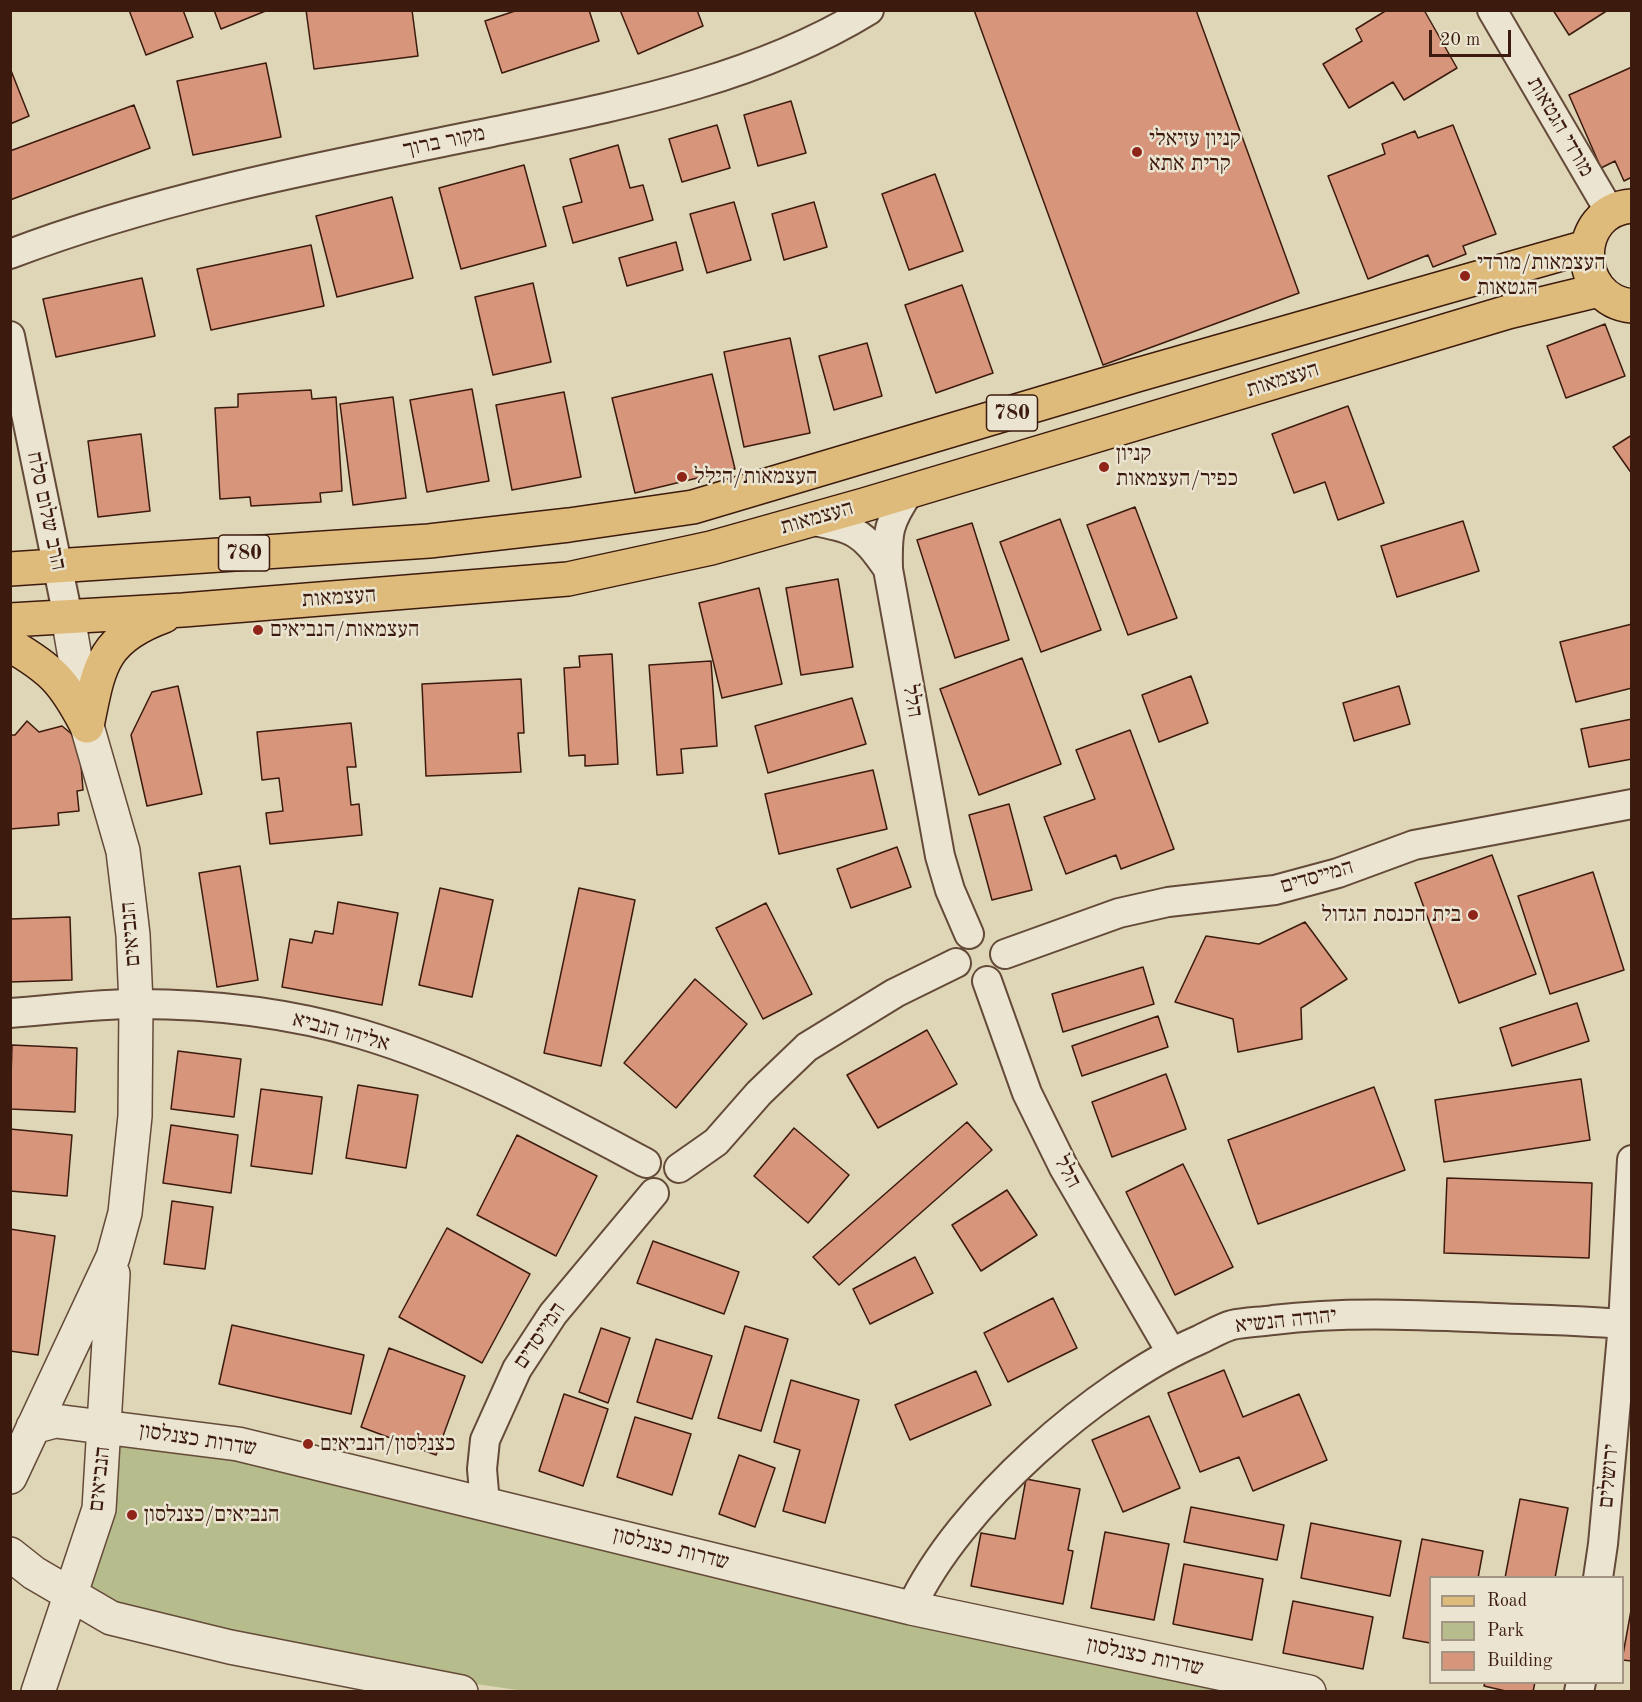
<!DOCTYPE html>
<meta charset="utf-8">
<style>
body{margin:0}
#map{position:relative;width:1642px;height:1702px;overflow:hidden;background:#ded6b6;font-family:"Old Standard TT",serif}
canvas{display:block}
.frame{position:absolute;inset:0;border:12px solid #3c1b0e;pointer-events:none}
.legend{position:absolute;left:1429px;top:1576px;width:195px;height:108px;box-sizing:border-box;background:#eae4d0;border:2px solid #a49482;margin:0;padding:8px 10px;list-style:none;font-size:18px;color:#3c1b0e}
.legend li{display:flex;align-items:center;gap:12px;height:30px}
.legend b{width:30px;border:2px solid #a49482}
.scale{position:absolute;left:1429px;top:30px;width:82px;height:27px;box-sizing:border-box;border:3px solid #3c1b0e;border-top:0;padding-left:8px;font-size:18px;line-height:21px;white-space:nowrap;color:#3c1b0e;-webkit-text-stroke:4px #eae4d0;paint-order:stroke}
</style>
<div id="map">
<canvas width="1642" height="1702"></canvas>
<div class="frame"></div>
<ul class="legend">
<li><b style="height:8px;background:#dfbb7b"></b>Road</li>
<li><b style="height:16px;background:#b6bc8b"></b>Park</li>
<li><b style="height:16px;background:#d7957b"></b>Building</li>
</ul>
<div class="scale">20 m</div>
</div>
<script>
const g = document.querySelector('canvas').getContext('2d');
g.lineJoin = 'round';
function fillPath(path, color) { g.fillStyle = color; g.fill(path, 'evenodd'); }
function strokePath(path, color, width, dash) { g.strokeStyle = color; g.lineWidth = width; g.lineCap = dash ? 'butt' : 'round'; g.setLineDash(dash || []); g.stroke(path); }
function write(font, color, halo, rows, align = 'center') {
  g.font = font + ' "Old Standard TT","Frank Ruhl Libre",serif'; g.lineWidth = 5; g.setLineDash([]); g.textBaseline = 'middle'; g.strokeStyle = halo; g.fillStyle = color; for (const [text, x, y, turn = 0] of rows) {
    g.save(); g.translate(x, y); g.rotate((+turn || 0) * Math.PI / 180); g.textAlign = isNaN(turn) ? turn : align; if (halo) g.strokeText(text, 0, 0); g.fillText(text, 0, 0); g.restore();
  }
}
const green = new Path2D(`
 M114 1443 188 1445 1295 1691H524L456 1681 118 1609 88 1584Z`);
const building = new Path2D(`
 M129 10H183L193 37 146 55Z
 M214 10H268L221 29Z
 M306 10H412L418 56 314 69Z
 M518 10H589L599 41 502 73 485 21Z
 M620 10H697L703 26 638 54Z
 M974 10H1196L1299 293 1103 365Z
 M1387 10H1424L1457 68 1404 100 1393 82 1349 108 1323 64 1362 41 1356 29Z
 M1553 10H1608L1569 35Z
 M266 63 281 137 193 155 177 81Z
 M1632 67V177L1624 181 1615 161 1601 168 1569 95Z
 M10 68 29 116 10 124Z
 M791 101 806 153 758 166 744 115Z
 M134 105 150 148 10 200V151Z
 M717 125 730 168 682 182 669 139Z
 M1453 125 1496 234 1463 246 1466 254 1433 267 1428 255 1368 279 1328 176 1385 154 1382 144 1415 131 1418 138Z
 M618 145 630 188 643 185 653 220 573 243 563 207 582 202 570 159Z
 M524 165 546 246 461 269 439 188Z
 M935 174 963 251 909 270 882 194Z
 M392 197 413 278 337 297 316 216Z
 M734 202 751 260 707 273 690 214Z
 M814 202 827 247 784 260 772 214Z
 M676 242 683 270 627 286 619 258Z
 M311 245 324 306 211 330 197 269Z
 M142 278 155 336 56 357 43 299Z
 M533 283 551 362 493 375 475 297Z
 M962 285 993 373 936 393 905 305Z
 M1605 324 1625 376 1566 398 1547 346Z
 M790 338 810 433 744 447 724 352Z
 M867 343 882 396 834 410 819 356Z
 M712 374 735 469 635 493 612 398Z
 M472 389 489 481 427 492 410 400Z
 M311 390 312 399 336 397 342 491 320 493 321 502 251 506 250 497 220 499 215 408 238 407V394Z
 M564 392 581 477 512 490 496 405Z
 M393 397 406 498 353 505 340 404Z
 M1348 406 1384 503 1338 520 1325 482 1294 493 1272 434Z
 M141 434 150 511 98 517 88 441Z
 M1632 435V474L1613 447Z
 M1135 507 1177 618 1128 635 1087 525Z
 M1060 519 1101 630 1041 652 1000 542Z
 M1463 521 1479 571 1397 597 1381 546Z
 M972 523 1009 640 955 658 917 540Z
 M838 579 853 667 801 675 786 588Z
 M759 588 782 684 722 698 699 603Z
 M1632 624V688L1576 702 1560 642Z
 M612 654 618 764 585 766V755L569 756 564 668 580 667 579 656Z
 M1022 658 1061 764 979 795 940 689Z
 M711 661 717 746 681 749 683 773 657 775 649 665Z
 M1191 676 1208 723 1159 742 1142 695Z
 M521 679 524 733H518L521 772 426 776 422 684Z
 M178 686 202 794 147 806 131 735 152 692Z
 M1399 686 1410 724 1354 741 1343 703Z
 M852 698 866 744 768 773 755 726Z
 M1632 719V759L1589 767 1581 729Z
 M27 721 39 732 62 726 79 740 83 790 77 791 79 811 58 813 59 825 10 829V735H15Z
 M351 723 356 767H347L351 805 359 804 362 835 270 844 266 813 283 811 279 778 262 780 257 732Z
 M1130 730 1174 849 1121 869 1116 855 1066 874 1044 817 1095 799 1076 750Z
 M873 770 887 829 779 854 765 794Z
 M1009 804 1032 890 992 900 969 815Z
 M897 847 911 887 851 908 837 869Z
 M1492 855 1536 974 1459 1003 1415 883Z
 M240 866 258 980 217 987 199 873Z
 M1593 872 1624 970 1550 994 1518 896Z
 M440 888 493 900 472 997 419 985Z
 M579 888 635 900 601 1066 544 1053Z
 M338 902 398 913 382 1005 282 987 290 939 312 943 315 931 333 934Z
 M766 903 812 994 763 1019 716 928Z
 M70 917 72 980 10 982V919Z
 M1305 922 1347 979 1301 1008 1302 1039 1238 1052 1233 1019 1175 1002 1206 936 1259 944Z
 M1143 967 1154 1004 1063 1032 1052 994Z
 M695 979 747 1024 676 1108 624 1063Z
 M1577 1003 1589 1041 1512 1066 1500 1028Z
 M1158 1016 1168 1047 1082 1076 1072 1046Z
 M927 1030 957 1084 878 1128 847 1075Z
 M12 1045 77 1048 75 1112 10 1109Z
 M178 1051 241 1059 234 1117 171 1109Z
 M1166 1074 1186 1129 1112 1157 1092 1102Z
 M1581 1079 1590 1140 1444 1162 1435 1100Z
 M358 1085 418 1095 406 1168 346 1158Z
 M1374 1087 1405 1170 1258 1224 1228 1140Z
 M261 1089 322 1097 312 1174 251 1166Z
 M967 1122 992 1150 839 1285 813 1257Z
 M171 1125 238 1135 231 1193 163 1183Z
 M794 1128 849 1175 808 1223 754 1176Z
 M10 1129 72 1135 67 1196 10 1191Z
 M517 1135 597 1176 556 1256 477 1215Z
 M1183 1164 1233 1267 1175 1295 1126 1192Z
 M1447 1178 1592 1183 1589 1258 1444 1253Z
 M1007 1190 1037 1235 981 1271 952 1225Z
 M172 1201 213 1207 205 1269 164 1264Z
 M447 1228 530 1274 482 1363 399 1317Z
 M10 1229 55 1236 38 1355 10 1351Z
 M653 1241 739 1272 724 1314 637 1283Z
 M915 1257 933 1293 870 1324 853 1289Z
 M1053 1298 1077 1348 1008 1382 984 1333Z
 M232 1325 364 1355 351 1414 219 1384Z
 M745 1326 788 1339 761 1431 718 1418Z
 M601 1328 630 1338 608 1403 579 1392Z
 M656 1339 712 1356 692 1419 637 1402Z
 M389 1348 465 1376 436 1455 361 1427Z
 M1224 1370 1243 1417 1299 1394 1327 1460 1253 1491 1239 1457 1200 1472 1168 1393Z
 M976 1371 991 1405 910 1440 895 1405Z
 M791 1380 859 1400 825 1523 783 1511 800 1450 774 1442Z
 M564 1394 608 1409 583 1486 539 1471Z
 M1149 1416 1180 1488 1123 1512 1092 1440Z
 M635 1417 691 1434 672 1495 617 1477Z
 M739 1455 775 1468 755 1527 719 1514Z
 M1026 1479 1080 1489 1068 1550 1073 1551 1063 1604 971 1586 981 1533 1015 1539Z
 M1520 1499 1568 1508 1555 1578H1505Z
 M1191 1507 1284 1525 1277 1560 1184 1542Z
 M1311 1523 1401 1541 1390 1596 1301 1578Z
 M1105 1532 1169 1544 1154 1620 1091 1608Z
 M1422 1539 1483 1551 1478 1578H1430V1643L1403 1638Z
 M1184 1564 1263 1579 1252 1640 1173 1624Z
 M1293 1601 1373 1617 1363 1669 1283 1653Z
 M1632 1605V1661L1622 1660Z
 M1485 1682H1535L1533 1692H1510L1484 1686Z`);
const minor = new Path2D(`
 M1492 10 1610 212
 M10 254C165 195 330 165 492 132 622 105 755 80 869 10
 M10 336 68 617
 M909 492C888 523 887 532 888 569L940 856 950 890 969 934
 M809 520C855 529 861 530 888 569
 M1005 954 1119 913 1168 902 1275 890 1338 873 1414 845 1632 804
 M987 981 1027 1093 1064 1168 1171 1352
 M10 1013C52 1010 95 1004 137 1004 212 1004 290 1013 361 1034 462 1064 554 1114 646 1163
 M679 1168 716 1142 759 1093 807 1047 895 993 956 963
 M485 1504 482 1469 485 1440 517 1369 553 1314 654 1193
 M1598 1578 1603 1544 1623 1324 1632 1160
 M911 1608C958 1506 1097 1384 1199 1340 1210 1335 1221 1328 1232 1325 1245 1322 1260 1322 1273 1320 1347 1311 1421 1315 1495 1318 1540 1320 1587 1320 1632 1325
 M1579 1692 1581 1682`);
const tertiary = new Path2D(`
 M33 1427 55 1421 238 1444 911 1608 1309 1692
 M10 1477 113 1257 125 1213 135 1116 136 1004 133 935 123 851 87 726 68 617
 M10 1554 34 1573 111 1618 230 1647 461 1692
 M38 1692 99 1509 113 1274`);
const primary = new Path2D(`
 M1632 206C1572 210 1573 300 1632 306
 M10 569 429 541 569 525 693 507 1137 375 1586 247
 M10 620 183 610 568 579 711 548 864 505 1508 312 1599 290
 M10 645C53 670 64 682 87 726
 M87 726C99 667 101 639 164 616`);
const markers = [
 [1137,152,6,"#8f2418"],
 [1465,276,6,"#8f2418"],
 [1104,467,6,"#8f2418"],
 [682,477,6,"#8f2418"],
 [258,630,6,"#8f2418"],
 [1473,915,6,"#8f2418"],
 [308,1444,6,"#8f2418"],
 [132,1515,6,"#8f2418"]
];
const shields = [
 [1012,413,51],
 [244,553,51]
];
const shieldNames = [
 ["780",1012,413],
 ["780",244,553]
];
const streetNames = [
 ["מורדי הגטאות",1560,127,60],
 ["מקור ברוך",444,142,-12],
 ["העצמאות",1283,380,-17],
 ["הרב שלום סלח",46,511,78],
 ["העצמאות",817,518,-16],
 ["העצמאות",339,598,-4],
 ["הלל",912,701,80],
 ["המייסדים",1317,877,-16],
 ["הנביאים",131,934,-95],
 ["אליהו הנביא",341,1032,15],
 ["הלל",1067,1172,62],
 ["יהודה הנשיא",1286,1321,-6],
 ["המייסדים",540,1336,-56],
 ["שדרות כצנלסון",198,1440,9],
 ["ירושלים",1609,1476,-85],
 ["הנביאים",100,1479,-84],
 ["שדרות כצנלסון",671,1549,14],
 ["שדרות כצנלסון",1145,1657,12]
];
const poiNames = [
 ["קניון עזיאלי",1149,139],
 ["קרית אתא",1149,164],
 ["העצמאות/מורדי",1477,263],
 ["הגטאות",1477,288],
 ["קניון",1116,454],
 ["כפיר/העצמאות",1116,479],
 ["העצמאות/הילל",694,477],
 ["העצמאות/הנביאים",270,630],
 ["בית הכנסת הגדול",1461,915,"right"],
 ["כצנלסון/הנביאים",320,1444],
 ["הנביאים/כצנלסון",144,1515]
];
fillPath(green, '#b6bc8b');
fillPath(building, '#d7957b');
strokePath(building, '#3c1b0e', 1.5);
strokePath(minor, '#644a38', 32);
strokePath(tertiary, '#644a38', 36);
strokePath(primary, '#3c1b0e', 36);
strokePath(minor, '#eae4d0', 28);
strokePath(tertiary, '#eae4d0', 33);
strokePath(primary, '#dfbb7b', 33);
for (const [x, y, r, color] of markers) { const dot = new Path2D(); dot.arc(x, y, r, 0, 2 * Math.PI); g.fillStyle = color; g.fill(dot); strokePath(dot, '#eae4d0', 2); }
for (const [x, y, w] of shields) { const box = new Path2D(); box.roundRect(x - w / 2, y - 18, w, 36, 4.5); g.fillStyle = '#eae4d0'; g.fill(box); strokePath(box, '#3c1b0e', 1.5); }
write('bold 21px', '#3c1b0e', null, shieldNames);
write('22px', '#3c1b0e', '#eae4d0', streetNames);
write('22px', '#3c1b0e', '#eae4d0', poiNames, 'left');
</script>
